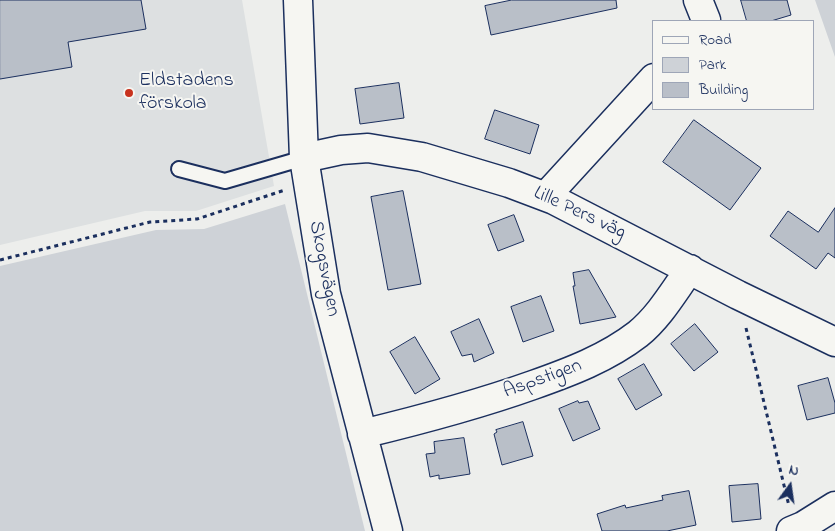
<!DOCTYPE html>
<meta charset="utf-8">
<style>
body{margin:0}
#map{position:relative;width:835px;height:531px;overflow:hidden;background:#edeeec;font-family:"Indie Flower",sans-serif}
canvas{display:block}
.legend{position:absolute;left:652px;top:20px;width:162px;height:90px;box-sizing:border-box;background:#f6f6f2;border:1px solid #9ea6b7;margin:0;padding:6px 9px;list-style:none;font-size:15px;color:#1b2f5e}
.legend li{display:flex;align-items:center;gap:10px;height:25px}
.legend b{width:25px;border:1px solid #9ea6b7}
.north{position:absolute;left:765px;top:461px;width:50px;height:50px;-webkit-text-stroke:4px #f6f6f2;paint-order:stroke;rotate:14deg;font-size:14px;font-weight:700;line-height:20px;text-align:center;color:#1b2f5e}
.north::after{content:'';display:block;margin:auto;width:18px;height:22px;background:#1b2f5e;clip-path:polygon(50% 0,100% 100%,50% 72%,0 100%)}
</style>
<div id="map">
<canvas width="835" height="531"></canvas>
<ul class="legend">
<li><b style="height:6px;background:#f6f6f2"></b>Road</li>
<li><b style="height:14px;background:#ced2d7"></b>Park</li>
<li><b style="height:14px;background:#b9bfc8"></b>Building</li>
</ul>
<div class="north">N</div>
</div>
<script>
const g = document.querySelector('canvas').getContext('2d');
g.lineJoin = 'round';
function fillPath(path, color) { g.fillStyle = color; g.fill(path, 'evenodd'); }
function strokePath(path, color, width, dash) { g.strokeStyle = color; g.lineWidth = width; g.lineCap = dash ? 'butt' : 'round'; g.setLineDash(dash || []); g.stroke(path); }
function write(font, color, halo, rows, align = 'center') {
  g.font = font + ' "Indie Flower",sans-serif'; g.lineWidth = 4; g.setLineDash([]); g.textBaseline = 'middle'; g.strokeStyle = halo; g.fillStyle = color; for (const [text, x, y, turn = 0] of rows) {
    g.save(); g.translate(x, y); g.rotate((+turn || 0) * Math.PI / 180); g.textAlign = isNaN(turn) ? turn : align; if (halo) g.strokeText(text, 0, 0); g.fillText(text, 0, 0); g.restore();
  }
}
const built = new Path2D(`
 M0 0H242L274 186 196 211H145L0 245Z`);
const green = new Path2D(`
 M815 0H835V57Z
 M285 204 365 531H0V266L156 230 204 229Z`);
const building = new Path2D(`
 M0 0H141L146 29 68 42 72 67 0 79Z
 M512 0H616L617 8 491 35 485 6Z
 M741 0H787L791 15 771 21H747Z
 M399 83 404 118 360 124 355 89Z
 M495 110 539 125 530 154 485 139Z
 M694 120 761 168 730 210 663 162Z
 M403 191 421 284 388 290 371 197Z
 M835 208V258L828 253 816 269 770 236 788 211 818 232Z
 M514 215 524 241 498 251 488 225Z
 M589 270 616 317 580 324 573 286H575L573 273Z
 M541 296 554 331 523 342 511 307Z
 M479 319 494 353 474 362 472 354 462 356 451 332Z
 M695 324 718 352 694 371 671 344Z
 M415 337 440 379 415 394 390 352Z
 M644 364 662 395 636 410 618 379Z
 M828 378 835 403V413L807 420 798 386Z
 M578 401 579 403 588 401 600 429 573 441 559 409Z
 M523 422 533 456 502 465 494 434 497 432 496 430Z
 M464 438 470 474 439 479V475L430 477 426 454 435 453 434 442Z
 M758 484 761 519 732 522 729 486Z
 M689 491 696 525 667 531H602L597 514 625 505 626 508 663 500 662 496Z`);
const path = new Path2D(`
 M0 260 150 222 197 219 285 190
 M746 328 789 506`);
const service = new Path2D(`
 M179 169 225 181 304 158`);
const minor = new Path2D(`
 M298 0 304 158 326 294 388 531
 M698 0 706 20 705 21
 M304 158 341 150 368 148 422 157 509 183 554 200 738 295 835 342
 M546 196 654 78
 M362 434C420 420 477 405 533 385 570 372 607 358 638 334 660 316 674 291 690 269
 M791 531 803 526 835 506`);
const markers = [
 [129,93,5,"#c8321e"]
];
const poiNames = [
 ["Eldstadens",139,82],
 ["förskola",139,105]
];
const streetNames = [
 ["Lille Pers väg",579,214,25],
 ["Skogsvägen",323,269,79],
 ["Aspstigen",543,380,-20]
];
fillPath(built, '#dde0e1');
fillPath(green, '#ced2d7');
fillPath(building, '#b9bfc8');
strokePath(building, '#1b2f5e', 1);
strokePath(service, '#1b2f5e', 18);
strokePath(minor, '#1b2f5e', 31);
strokePath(path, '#1b2f5e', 3, [4, 4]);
strokePath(service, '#f6f6f2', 14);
strokePath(minor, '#f6f6f2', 28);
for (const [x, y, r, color] of markers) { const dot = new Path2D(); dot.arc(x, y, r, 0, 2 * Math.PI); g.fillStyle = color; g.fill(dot); strokePath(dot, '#f6f6f2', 2); }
write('20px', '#1b2f5e', '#f6f6f2', poiNames, 'left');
write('20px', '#1b2f5e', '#f6f6f2', streetNames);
</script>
